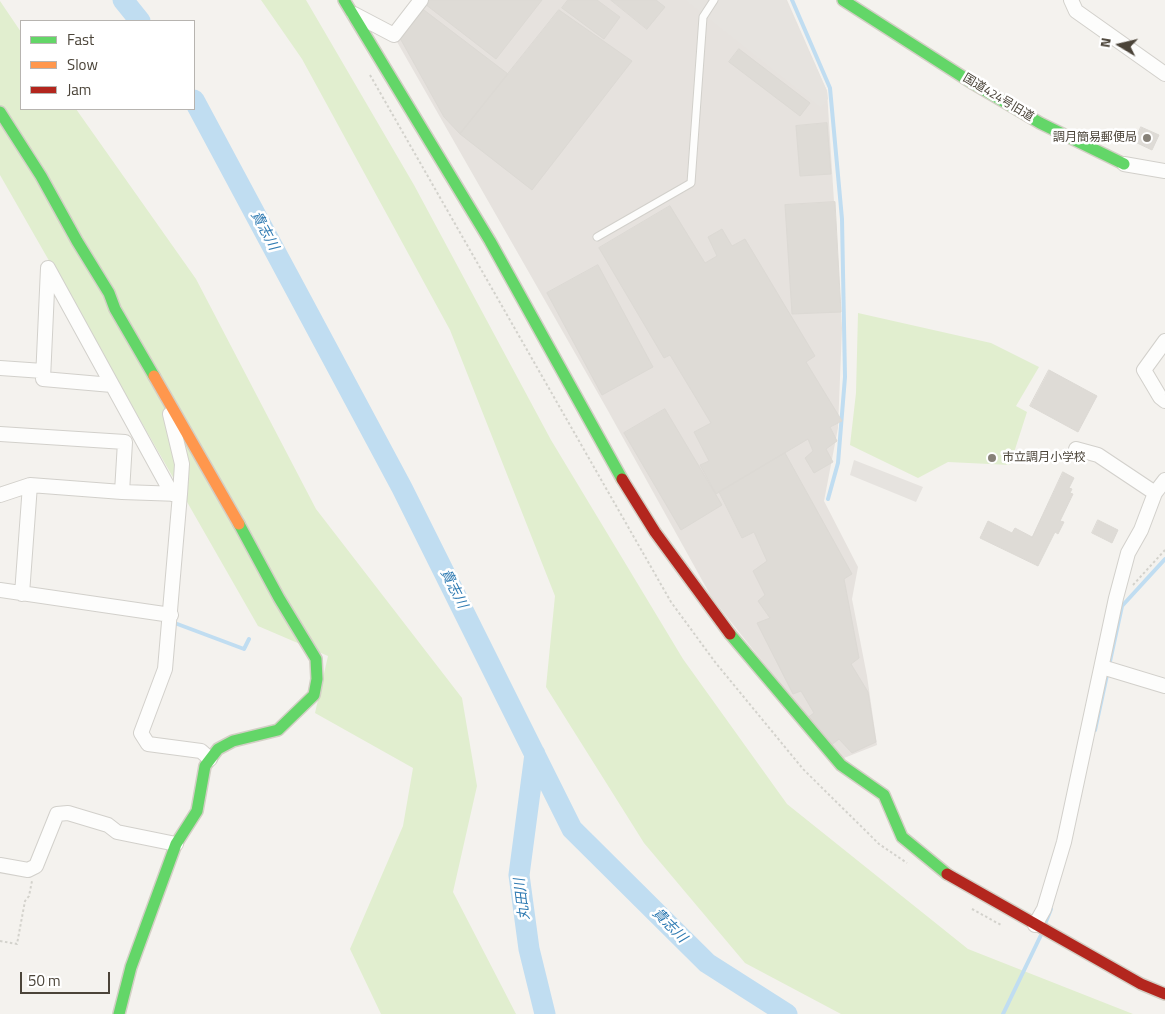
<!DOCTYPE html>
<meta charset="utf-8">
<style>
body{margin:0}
#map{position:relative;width:1165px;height:1014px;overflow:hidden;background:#f4f2ee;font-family:"Titillium Web",sans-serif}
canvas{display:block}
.legend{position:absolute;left:20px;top:20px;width:175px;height:90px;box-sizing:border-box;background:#fff;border:1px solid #b7b4b0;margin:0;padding:6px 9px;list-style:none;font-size:15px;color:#4b4439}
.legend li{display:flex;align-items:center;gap:10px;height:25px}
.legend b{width:25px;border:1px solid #b7b4b0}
.north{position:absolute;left:1095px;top:20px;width:50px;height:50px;-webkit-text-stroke:4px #fff;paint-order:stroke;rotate:279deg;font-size:14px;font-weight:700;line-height:20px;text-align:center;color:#4b4439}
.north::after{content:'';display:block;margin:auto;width:18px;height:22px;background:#4b4439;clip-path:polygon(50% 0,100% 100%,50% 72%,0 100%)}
.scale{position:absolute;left:20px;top:972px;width:90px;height:22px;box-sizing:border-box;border:2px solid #4b4439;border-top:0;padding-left:6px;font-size:15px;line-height:18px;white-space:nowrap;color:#4b4439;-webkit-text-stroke:4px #fff;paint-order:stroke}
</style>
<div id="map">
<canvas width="1165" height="1014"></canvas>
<ul class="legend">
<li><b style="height:6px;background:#63d668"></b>Fast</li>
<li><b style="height:6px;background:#ff974d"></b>Slow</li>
<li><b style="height:6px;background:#b3261e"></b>Jam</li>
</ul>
<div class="north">N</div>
<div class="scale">50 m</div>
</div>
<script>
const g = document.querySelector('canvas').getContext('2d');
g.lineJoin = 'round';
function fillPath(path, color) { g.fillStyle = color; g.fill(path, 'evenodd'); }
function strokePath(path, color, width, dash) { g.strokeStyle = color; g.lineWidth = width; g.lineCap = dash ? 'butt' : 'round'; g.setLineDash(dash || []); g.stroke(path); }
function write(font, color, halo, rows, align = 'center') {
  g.font = font + ' "Titillium Web","Noto Sans JP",sans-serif'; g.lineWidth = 5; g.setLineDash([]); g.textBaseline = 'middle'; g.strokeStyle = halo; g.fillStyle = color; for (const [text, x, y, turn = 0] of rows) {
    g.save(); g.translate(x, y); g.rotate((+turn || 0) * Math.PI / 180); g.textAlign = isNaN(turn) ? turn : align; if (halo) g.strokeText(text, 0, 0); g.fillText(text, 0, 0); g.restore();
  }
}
const industrial = new Path2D(`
 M427 0H787L827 91 842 328 838 428 824 501 858 567 852 599 867 676 877 745 844 758 832 749 712 598 607 409 396 40Z`);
const green = new Path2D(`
 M261 0H306L414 185 551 440 683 659 787 804 968 949 1133 1014H841L745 963 644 843 546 687 555 596 450 330 302 59Z
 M0 1 21 32V109H76L196 279 316 509 462 698 477 786 453 892 516 1014H381L350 949 403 826 413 768 315 713 328 656 258 626 0 175Z
 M858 313 991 343 1039 367 1016 406 1027 412 1010 465 948 462 918 478 850 445 856 393Z`);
const parking = new Path2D(`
 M685 0H786L827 91 828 99 821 108Z
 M854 460 923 487 916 502 850 475Z`);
const stream = new Path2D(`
 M792 0 830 88 842 219 845 377 838 463 828 499
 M172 622 244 649 249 639
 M1095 730 1122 606 1165 559
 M1045 924 1051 909
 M1003 1014 1041 935`);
const river = new Path2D(`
 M123 0 140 21
 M194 100 402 488 572 829 707 963 787 1014
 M535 754 519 875 529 949 545 1014`);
const building = new Path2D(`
 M428 0H542L496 59 425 4Z
 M568 0H597L620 17 604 39 562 8Z
 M611 0H656L665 7 647 29Z
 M420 7 508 74 460 134 444 117 400 38Z
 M559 10 632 61 532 190 460 134Z
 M739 49 810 103 800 116 729 62Z
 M827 123 831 174 800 176 796 126Z
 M1141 127 1159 135 1152 150 1135 142Z
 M835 202 841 312 792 314 785 205Z
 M670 206 705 263 717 256 708 237 722 229 732 246 745 239 815 356 806 362 842 421 830 427 837 441 826 449 833 462 814 473 805 458 813 451 808 439 716 494 700 465 709 461 694 432 711 423 670 355 664 358 599 248Z
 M598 265 653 367 602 395 547 293Z
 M1049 370 1097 396 1078 432 1030 406Z
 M665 409 722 505 681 530 624 433Z
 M785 453 852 574 844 579 859 658 851 664 868 692 876 742 852 753 839 739 830 746 807 718 814 713 801 691 793 694 757 623 770 618 758 601 765 595 753 571 767 561 754 532 742 538 719 492Z
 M1063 472 1074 478 1069 488 1072 489 1070 493 1073 494 1060 521 1064 522 1058 534 1055 532 1038 566 980 538 988 521 1012 533 1015 528 1032 537Z
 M1098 520 1118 530 1112 543 1092 533Z`);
const path = new Path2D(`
 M370 75 671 602 715 662 803 769 879 844 907 863
 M1133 585 1165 550
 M972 909 1001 925
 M0 941 17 944 25 901 29 896 32 881`);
const lane = new Path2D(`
 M597 237 691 183 703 17 714 0`);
const street = new Path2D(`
 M1071 0 1076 11 1165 74
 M354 14 394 35 421 0
 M1124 164 1165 171
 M1165 341 1144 370 1160 397 1165 401
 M0 368 43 371
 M112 385 43 379 48 268 172 494
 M170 414 182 464 180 494
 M0 434 125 442 122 492
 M1076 449 1098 455 1155 493
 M0 495 30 485 122 492 180 494 165 669 141 733 148 744 201 751 210 759
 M0 590 171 615
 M22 594 30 485
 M1102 667 1165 686
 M0 865 28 870 36 866 57 814 68 813 108 825 117 832 176 844
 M1035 925 1044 909 1064 842 1116 598 1128 553 1141 530 1155 493 1165 480`);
const fast = new Path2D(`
 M344 0 490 241 622 479
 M843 0 974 84 1040 123 1124 164
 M0 112 41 176 77 241 109 293 115 309 154 376
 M730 634 841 765 884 795 902 837 947 874
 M119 1014 131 967 176 844 197 811 205 766 218 749 233 741 278 730 314 695 317 679 316 659 279 598 239 524`);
const slow = new Path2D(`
 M154 376 239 524`);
const jam = new Path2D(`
 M622 479 655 532 730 634
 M947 874 1141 984 1165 994`);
const markers = [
 [1147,138,5,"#868178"],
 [992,458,5,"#868178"]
];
const streetNames = [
 ["国道424号旧道",998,98,31]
];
const poiNames = [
 ["調月簡易郵便局",1137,138],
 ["市立調月小学校",1002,458,"left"]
];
const waterNames = [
 ["貴志川",264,231,62],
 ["貴志川",453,589,63],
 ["丸田川",523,899,-97],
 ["貴志川",669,926,45]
];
fillPath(industrial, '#e6e2de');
fillPath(green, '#e1eecf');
fillPath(parking, '#e6e3df');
strokePath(stream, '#c0ddf1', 4);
strokePath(river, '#c0ddf1', 21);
fillPath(building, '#dedbd6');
strokePath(building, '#dcd9d4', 1);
strokePath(lane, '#d2d0cb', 9);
strokePath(street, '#d2d0cb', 16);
strokePath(fast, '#d3cfc5', 14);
strokePath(slow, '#d3cfc5', 14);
strokePath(jam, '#d3cfc5', 14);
strokePath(path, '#d3d2cc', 2, [2.5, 2.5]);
strokePath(lane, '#fdfdfc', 7);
strokePath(street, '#fdfdfc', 14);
strokePath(fast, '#63d668', 11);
strokePath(slow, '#ff974d', 11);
strokePath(jam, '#b3261e', 11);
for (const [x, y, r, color] of markers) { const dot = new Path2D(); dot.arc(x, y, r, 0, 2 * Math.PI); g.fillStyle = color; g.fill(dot); strokePath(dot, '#fff', 2); }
write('12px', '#4b4439', '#fff', streetNames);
write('12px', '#4b4439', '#fff', poiNames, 'right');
write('italic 14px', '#2e7ab2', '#fff', waterNames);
</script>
